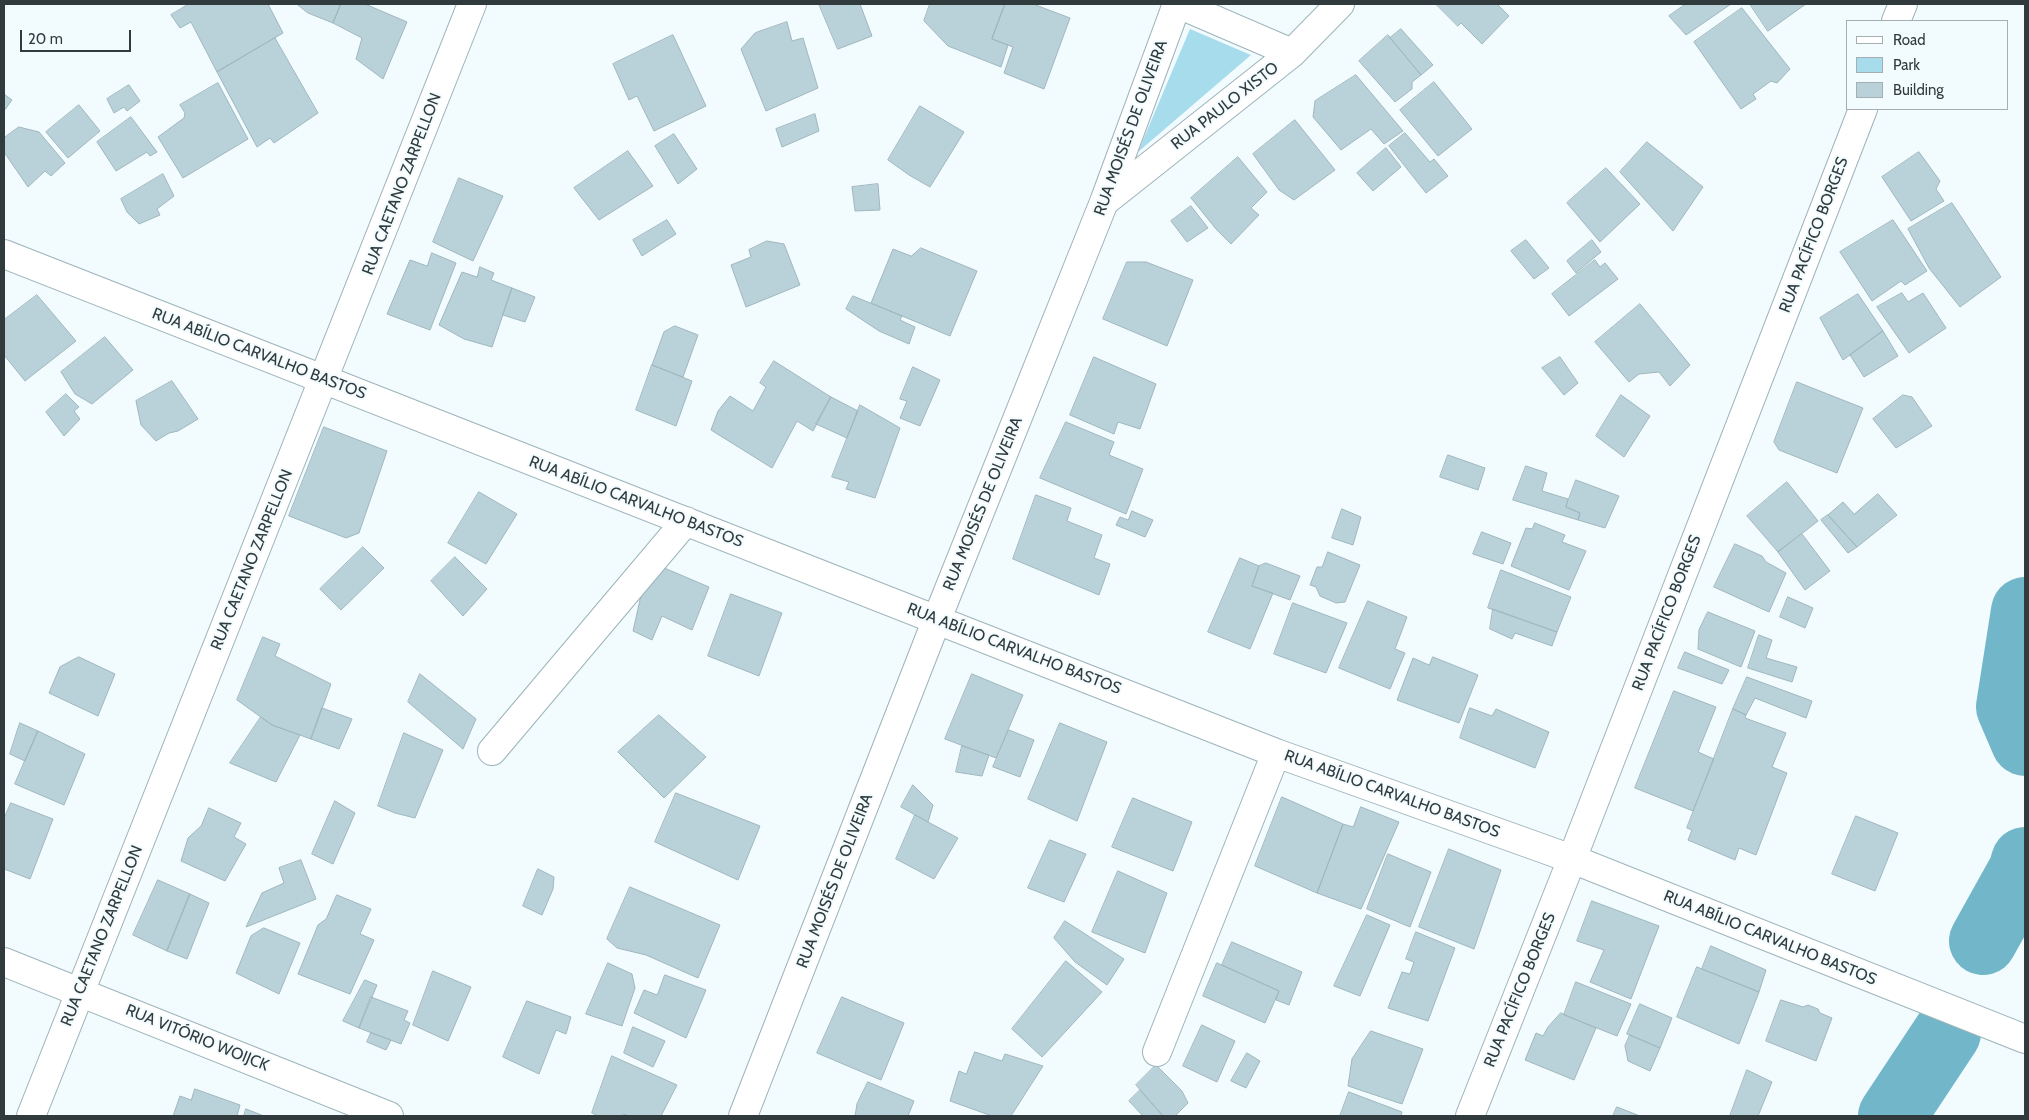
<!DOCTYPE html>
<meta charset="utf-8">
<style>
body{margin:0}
#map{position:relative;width:2029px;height:1120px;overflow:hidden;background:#f2fbfe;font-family:Cabin,sans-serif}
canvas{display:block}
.frame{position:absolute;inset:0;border:5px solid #313a3d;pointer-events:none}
.legend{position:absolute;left:1846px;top:20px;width:162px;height:90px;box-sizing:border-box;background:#f2fbfe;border:1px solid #a5aeb1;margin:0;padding:6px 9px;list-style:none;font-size:15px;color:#313a3d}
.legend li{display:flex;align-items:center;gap:10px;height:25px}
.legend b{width:25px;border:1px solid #a5aeb1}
.scale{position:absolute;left:20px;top:30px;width:111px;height:22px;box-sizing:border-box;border:2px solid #313a3d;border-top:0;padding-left:6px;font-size:15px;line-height:18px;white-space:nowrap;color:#313a3d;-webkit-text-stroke:4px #f2fbfe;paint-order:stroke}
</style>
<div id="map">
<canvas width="2029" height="1120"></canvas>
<div class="frame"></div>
<ul class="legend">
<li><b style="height:6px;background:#fff"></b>Road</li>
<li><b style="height:14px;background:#a6dcec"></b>Park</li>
<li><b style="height:14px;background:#b9d1d8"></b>Building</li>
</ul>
<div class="scale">20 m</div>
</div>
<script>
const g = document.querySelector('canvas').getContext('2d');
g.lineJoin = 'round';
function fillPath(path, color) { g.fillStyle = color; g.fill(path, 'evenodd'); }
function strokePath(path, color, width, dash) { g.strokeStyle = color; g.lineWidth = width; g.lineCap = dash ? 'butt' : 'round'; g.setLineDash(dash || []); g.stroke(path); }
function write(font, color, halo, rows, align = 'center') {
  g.font = font + ' Cabin,sans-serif'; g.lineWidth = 4; g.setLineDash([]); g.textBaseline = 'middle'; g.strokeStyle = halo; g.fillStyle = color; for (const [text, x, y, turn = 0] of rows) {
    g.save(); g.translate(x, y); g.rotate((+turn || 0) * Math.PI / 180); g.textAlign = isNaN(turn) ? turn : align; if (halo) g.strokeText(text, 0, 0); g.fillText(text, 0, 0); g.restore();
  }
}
const green = new Path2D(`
 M1190 29 1251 55 1138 152Z`);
const river = new Path2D(`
 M2025 611 2010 707 2025 742
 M1983 941 2022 871 2025 861
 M1892 1116 1947 1033`);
const building = new Path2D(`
 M189 4H268L283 33 217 72 191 22 180 28 171 15Z
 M297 4H341L333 23 308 13Z
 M341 4H365L407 22 383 79 356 59 362 38 333 23Z
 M819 4H860L872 36 838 49Z
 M930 4H1005L992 39 1008 45 1001 67 948 46 924 21Z
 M1005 4H1033L1070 18 1044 89 1004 73 1013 47 992 39Z
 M1436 4H1497L1509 16 1482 44 1461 23 1458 26Z
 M1686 4H1731L1686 35 1669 16Z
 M1750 4H1806L1768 31Z
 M1742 8 1790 69 1777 83 1771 81 1753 94 1756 99 1741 109 1694 42Z
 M787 22 792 41 803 38 818 88 766 111 741 49 755 33Z
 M1401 29 1433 65 1421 75 1390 38Z
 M673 35 706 106 654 131 637 96 629 100 613 64Z
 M1388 35 1421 75 1412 82V89L1395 102 1359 61Z
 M275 38 318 113 274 143 270 138 257 147 217 72Z
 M1356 75 1403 131 1384 144 1371 129 1341 150 1313 117 1315 101Z
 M1434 82 1472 129 1438 156 1400 110Z
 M218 83 248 139 183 178 158 137 184 118 185 113 180 105Z
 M129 85 140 101 127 111 124 107 114 113 107 99Z
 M4 94 12 100 4 111Z
 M79 105 100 131 68 158 46 132Z
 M920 106 964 132 930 187 909 175 888 160Z
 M815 114 819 131 782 147 776 129Z
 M131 117 157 152 150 156 147 152 116 171 97 142Z
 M1295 120 1335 170 1294 200 1279 190 1253 154Z
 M19 127 39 132 65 163 51 176 45 171 28 187 4 152V138Z
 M1405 133 1430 162 1434 159 1448 176 1426 193 1389 146Z
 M674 134 697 169 678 184 655 146Z
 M1647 142 1703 187 1673 231 1620 172Z
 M1386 148 1401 167 1373 191 1357 173Z
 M628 151 653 186 599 220 574 188Z
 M1919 152 1940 181 1936 189 1944 201 1911 221 1882 177Z
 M1238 157 1267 192 1251 208 1259 215 1231 244 1216 229 1191 198Z
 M1606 168 1640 204 1600 242 1567 203Z
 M163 174 174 196 157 209 160 215 139 224 127 212 121 199Z
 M459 178 503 196 473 261 433 242Z
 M878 184 880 210 855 211 852 187Z
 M1952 203 2001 277 1960 307 1929 268 1908 229Z
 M1191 206 1208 228 1187 242 1171 221Z
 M667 220 676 234 642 256 633 240Z
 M1893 220 1927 271 1905 285 1901 281 1872 301 1840 252Z
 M1526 240 1549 268 1534 279 1511 251Z
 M1592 240 1601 252 1576 273 1567 261Z
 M767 241 784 244 800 285 746 307 731 265 751 257 749 250Z
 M921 248 977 271 950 336 871 303 893 249 911 256Z
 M432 253 456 263 430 330 387 314 410 260 427 266Z
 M1595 260 1600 267 1605 263 1618 279 1569 316 1552 294Z
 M1127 262H1146L1193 280 1167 346 1103 319Z
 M480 267 494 273 491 280 512 288 492 347 464 339 439 325 462 272 477 277Z
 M512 288 535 297 525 322 503 315Z
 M1902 293 1908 302 1923 293 1946 328 1909 353 1877 307Z
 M1858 294 1883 331 1843 360 1820 318Z
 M37 295 76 341 25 381 4 355V320Z
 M853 296 902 316 900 320 915 327 909 344 879 331 846 309Z
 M1640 304 1690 365 1670 386 1659 372 1639 374 1629 382 1595 342Z
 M675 326 698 335 683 377 652 365 664 332Z
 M1883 331 1898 356 1864 377 1850 355Z
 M105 337 133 370 92 404 75 394 61 372Z
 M1094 357 1156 384 1140 429 1118 422 1114 434 1070 415Z
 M1560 357 1578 383 1564 395 1542 368Z
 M774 361 831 397 813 431 797 421 772 468 711 430 718 411 730 396 753 411 766 387 760 383Z
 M652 365 692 381 676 426 636 410Z
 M913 367 940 380 920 426 900 418 907 401 900 399Z
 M172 381 198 419 178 431 169 433 156 441 141 425 136 401Z
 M1797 382 1863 408 1837 473 1779 450 1774 442Z
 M66 394 79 407 74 411 80 419 64 436 46 412Z
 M1621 395 1650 416 1624 457 1596 436Z
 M1903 395 1912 397 1932 426 1896 448 1873 419Z
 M831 397 858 411 847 438 816 424Z
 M860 405 900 428 875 498 846 489 849 482 832 477Z
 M1066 422 1114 442 1109 455 1143 469 1126 514 1040 478Z
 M324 427 387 451 359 533 346 538 289 516Z
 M1448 455 1485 468 1478 490 1440 477Z
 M1526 466 1547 473 1542 491 1568 499 1566 507 1580 513 1578 520 1513 500Z
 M1576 480 1619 496 1605 528 1578 520 1580 513 1566 507Z
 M1787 482 1818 521 1778 552 1747 516Z
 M479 492 517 514 486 564 448 543Z
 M1878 494 1897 515 1857 547 1828 515 1843 502 1854 514Z
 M1036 495 1071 508 1067 521 1102 535 1094 558 1110 564 1099 595 1013 559Z
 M1342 509 1361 517 1353 545 1332 538Z
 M1132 511 1153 520 1145 537 1116 525 1120 517 1128 520Z
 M1828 515 1857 547 1848 553 1821 520Z
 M1535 523 1565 535 1562 542 1586 551 1569 590 1511 566 1526 528 1532 529Z
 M1482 532 1511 543 1503 564 1473 554Z
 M1802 534 1830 571 1805 590 1778 552Z
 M1735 544 1762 556 1766 562 1786 573 1769 612 1714 587Z
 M363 547 384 568 341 610 320 589Z
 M1328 552 1360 565 1345 602 1336 603 1320 596 1316 587 1310 585 1317 567H1322Z
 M455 557 487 589 463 616 431 581Z
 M1240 558 1259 566 1252 586 1273 593 1250 649 1208 632Z
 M1266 563 1300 576 1290 600 1252 586 1259 566Z
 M655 564 709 587 692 630 662 616 652 640 633 631 640 600Z
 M1501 570 1571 597 1557 632 1488 608Z
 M731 594 782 613 759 676 708 656Z
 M1788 597 1813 608 1805 628 1780 617Z
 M1368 601 1407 617 1395 649 1405 653 1390 689 1339 668Z
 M1293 603 1347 623 1326 673 1274 654Z
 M1493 609 1557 632 1552 646 1515 633 1512 639 1490 629Z
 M1708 612 1755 631 1741 667 1698 649 1699 630Z
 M1759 635 1772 640 1766 658 1797 667 1792 682 1748 668Z
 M263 637 280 644 275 656 331 684 311 739 272 725 237 700Z
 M1685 652 1729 670 1722 684 1678 668Z
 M79 657 115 674 98 716 49 693 60 667Z
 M1433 657 1478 675 1459 723 1397 700 1413 658 1429 665Z
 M420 674 476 719 463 749 408 702Z
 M972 674 1023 695 996 758 945 739Z
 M1747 677 1812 701 1806 718 1755 698 1746 715 1733 709Z
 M1674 691 1716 707 1698 752 1714 759 1693 811 1635 788Z
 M322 708 352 719 339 749 311 739Z
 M1470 708 1492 716 1496 709 1549 732 1535 768 1460 738Z
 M1733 709 1746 715 1745 718 1786 733 1772 767 1787 773 1756 855 1739 848 1735 860 1688 840 1692 830 1687 828Z
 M659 715 706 757 664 798 618 752Z
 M261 717 272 725 300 735 276 782 230 763Z
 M20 723 38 731 25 761 10 754Z
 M1060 723 1107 742 1077 821 1028 799Z
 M1009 730 1034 740 1020 777 993 767Z
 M38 731 85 754 64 805 15 784Z
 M404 733 443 750 415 818 395 813 378 806Z
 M962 746 989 755 982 776 956 772Z
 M913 785 933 805 928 822 901 807Z
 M676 793 760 826 738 880 655 842Z
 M1282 797 1343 824 1317 893 1255 866Z
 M1133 798 1192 822 1173 871 1112 847Z
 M335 801 355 813 333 864 312 854Z
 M11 803 53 819 30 879 4 869V819Z
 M1361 807 1399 822 1361 909 1317 893 1343 824 1353 827Z
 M209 808 241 823 234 837 246 844 225 881 181 861 188 838 201 826Z
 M915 815 958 838 934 879 896 859Z
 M1856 816 1898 833 1875 891 1832 874Z
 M1050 840 1086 854 1064 902 1028 888Z
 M1449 849 1501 870 1474 949 1419 927Z
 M1388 854 1431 872 1410 927 1367 909Z
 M301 860 316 899 246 927 262 893 284 883 279 868Z
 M538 869 554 877 553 889 542 915 523 906Z
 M1118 871 1167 893 1145 953 1092 932Z
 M158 880 190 894 167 951 133 935Z
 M630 887 720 925 698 978 646 955 617 948 607 939Z
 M190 894 209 903 187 959 167 951Z
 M337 895 371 909 360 934 374 940 350 994 298 974 318 925 326 919Z
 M1592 901 1659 926 1631 999 1590 982 1604 950 1577 941Z
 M1367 915 1390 925 1360 996 1334 986Z
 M1065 921 1124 959 1107 985 1075 962 1054 938Z
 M264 928 300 943 279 994 236 973 251 936Z
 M1416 932 1455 948 1428 1021 1388 1008 1402 972 1410 974 1414 962 1406 959Z
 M1232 942 1302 972 1289 1005 1276 1000 1279 991 1222 965Z
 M1711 946 1766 970 1759 992 1702 969Z
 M1066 961 1102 992 1042 1057 1012 1029Z
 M608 963 632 974 635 988 622 1026 586 1014Z
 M1217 963 1279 991 1265 1023 1203 996Z
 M1697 967 1759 992 1739 1044 1677 1017Z
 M433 971 471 987 448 1041 413 1025Z
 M665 975 706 990 686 1038 634 1013 644 990 657 995Z
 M365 980 377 985 359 1028 343 1021Z
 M1576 982 1631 1004 1617 1036 1564 1015Z
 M371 997 408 1011 404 1020 410 1023 401 1044 359 1028Z
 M842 997 904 1023 881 1080 817 1053Z
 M1781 1000 1803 1007 1808 1005 1818 1009 1820 1013 1832 1018 1816 1061 1766 1041Z
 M527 1001 571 1017 566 1034 556 1030 539 1074 503 1057Z
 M1640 1004 1672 1018 1660 1048 1627 1034Z
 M1561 1013 1596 1028 1574 1080 1525 1060 1536 1033 1543 1036 1548 1027Z
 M1202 1025 1235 1041 1217 1082 1183 1066Z
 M633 1027 665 1041 653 1067 624 1053Z
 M1371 1031 1423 1049 1402 1104 1348 1086 1352 1059Z
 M371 1033 391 1040 386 1050 367 1042Z
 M1630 1035 1660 1048 1650 1071 1628 1061 1625 1046Z
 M975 1052 1002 1061 1005 1054 1043 1066 1011 1116H992L950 1101 959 1071 966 1074Z
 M1247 1053 1260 1061 1246 1088 1231 1081Z
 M612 1056 677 1085 661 1116H629L623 1114 622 1116H598L592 1113Z
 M1156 1065 1182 1091 1188 1103 1175 1116H1163L1136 1085Z
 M1747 1070 1772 1082 1758 1116H1730Z
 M868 1082 914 1101 908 1116H855L857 1104Z
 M195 1089 240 1105 237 1116H173L180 1096 191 1100Z
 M1140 1090 1163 1116H1143L1129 1101Z
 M1349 1092 1402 1112 1401 1116H1340Z
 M1617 1107 1640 1116H1613Z
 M246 1109 264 1116H244Z`);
const minor = new Path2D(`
 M1178 4 1292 53
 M1896 21 1903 4
 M1104 202 1292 53 1340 4
 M4 254 1276 753 1572 859 2025 1039
 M492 751 686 521
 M4 962 389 1116
 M1157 1052 1276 753
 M31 1116 472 4
 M743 1116 937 619 1104 202 1177 4
 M1470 1116 1572 859 1863 109`);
const streetNames = [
 ["RUA PAULO XISTO",1225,106,-38],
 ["RUA MOISÉS DE OLIVEIRA",1131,128,-70],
 ["RUA CAETANO ZARPELLON",402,184,-69],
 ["RUA PACÍFICO BORGES",1814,235,-69],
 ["RUA ABÍLIO CARVALHO BASTOS",259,354,21],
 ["RUA ABÍLIO CARVALHO BASTOS",636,502,21],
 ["RUA MOISÉS DE OLIVEIRA",983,504,-68],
 ["RUA CAETANO ZARPELLON",252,560,-68],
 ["RUA PACÍFICO BORGES",1667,613,-69],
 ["RUA ABÍLIO CARVALHO BASTOS",1014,649,21],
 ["RUA ABÍLIO CARVALHO BASTOS",1392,794,20],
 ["RUA MOISÉS DE OLIVEIRA",835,881,-69],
 ["RUA CAETANO ZARPELLON",102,936,-68],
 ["RUA ABÍLIO CARVALHO BASTOS",1770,938,22],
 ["RUA PACÍFICO BORGES",1520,990,-68],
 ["RUA VITÓRIO WOIJCK",197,1038,22]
];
fillPath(green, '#a6dcec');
strokePath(river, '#72b6c9', 68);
fillPath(building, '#b9d1d8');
strokePath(building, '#9fb7be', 1);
strokePath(minor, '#9cb4ba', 30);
strokePath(minor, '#fff', 28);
write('16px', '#313a3d', '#f2fbfe', streetNames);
</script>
